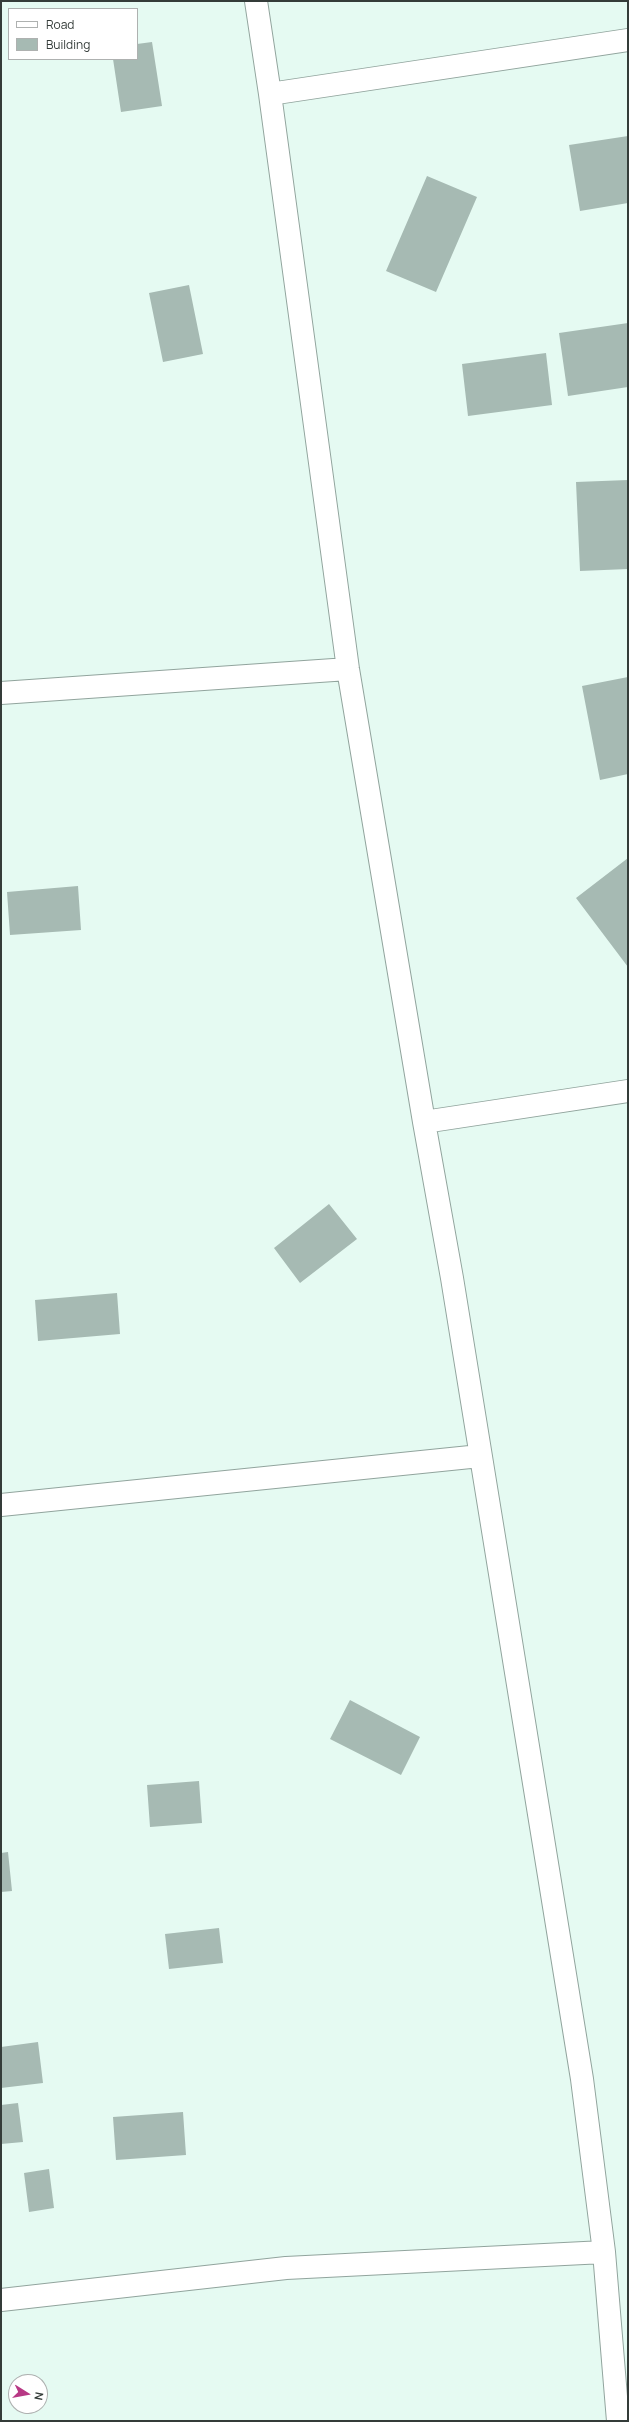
<!DOCTYPE html>
<style>
body{margin:0}
#map{position:relative;width:629px;height:2422px;overflow:hidden;background:#e5faf2;font-family:Manrope,sans-serif}
canvas{display:block}
.frame{position:absolute;inset:0;border:2px solid #343c39;pointer-events:none}
.legend{position:absolute;left:8px;top:8px;width:130px;height:52px;box-sizing:border-box;background:#fff;border:1px solid #aeb1b0;margin:0;padding:5px 7px;list-style:none;font-size:12px;color:#343c39}
.legend li{display:flex;align-items:center;gap:8px;height:20px}
.legend b{width:20px;border:1px solid #aeb1b0}
.north{position:absolute;left:8px;top:2374px;width:40px;height:40px;box-sizing:border-box;background:#fff;border:1px solid #aeb1b0;border-radius:50%;rotate:101deg;font-size:11px;font-weight:700;line-height:16px;text-align:center;color:#343c39}
.north::after{content:'';display:block;margin:auto;width:14px;height:18px;background:#b83985;clip-path:polygon(50% 0,100% 100%,50% 72%,0 100%)}
</style>
<div id="map">
<canvas width="629" height="2422"></canvas>
<div class="frame"></div>
<ul class="legend">
<li><b style="height:5px;background:#fff"></b>Road</li>
<li><b style="height:11px;background:#a6bab3"></b>Building</li>
</ul>
<div class="north">N</div>
</div>
<script>
const g = document.querySelector('canvas').getContext('2d');
g.lineJoin = 'round';
function fillPath(path, color) { g.fillStyle = color; g.fill(path, 'evenodd'); }
function strokePath(path, color, width, dash) { g.strokeStyle = color; g.lineWidth = width; g.lineCap = dash ? 'butt' : 'round'; g.setLineDash(dash || []); g.stroke(path); }
const building = new Path2D(`
 M152 42 162 106 121 112 113 59H137V44Z
 M628 136V203L580 211 569 145Z
 M427 176 477 197 436 292 386 271Z
 M189 285 203 354 163 362 149 293Z
 M628 323V387L568 396 559 333Z
 M546 353 552 405 468 416 462 364Z
 M628 480V569L580 571 576 482Z
 M628 677V774L600 780 582 686Z
 M628 858V967L576 898Z
 M78 886 81 930 10 935 7 892Z
 M329 1204 357 1239 300 1283 274 1248Z
 M117 1293 120 1334 38 1341 35 1300Z
 M350 1700 420 1737 401 1775 330 1739Z
 M199 1781 202 1823 150 1827 147 1785Z
 M8 1852 12 1891 1 1892V1853Z
 M219 1928 223 1963 169 1969 165 1934Z
 M38 2042 43 2083 1 2088V2047Z
 M18 2103 23 2142 1 2144V2105Z
 M183 2112 186 2155 116 2160 113 2117Z
 M49 2169 54 2208 29 2212 24 2173Z`);
const street = new Path2D(`
 M256 1 270 94 348 669 424 1122 452 1278 582 2079 604 2252 618 2421
 M270 94 628 40
 M1 693 348 669
 M424 1122 628 1091
 M1 1505 480 1456
 M1 2300 286 2268 604 2252`);
fillPath(building, '#a6bab3');
strokePath(street, '#91a49d', 24);
strokePath(street, '#fff', 22);
</script>
